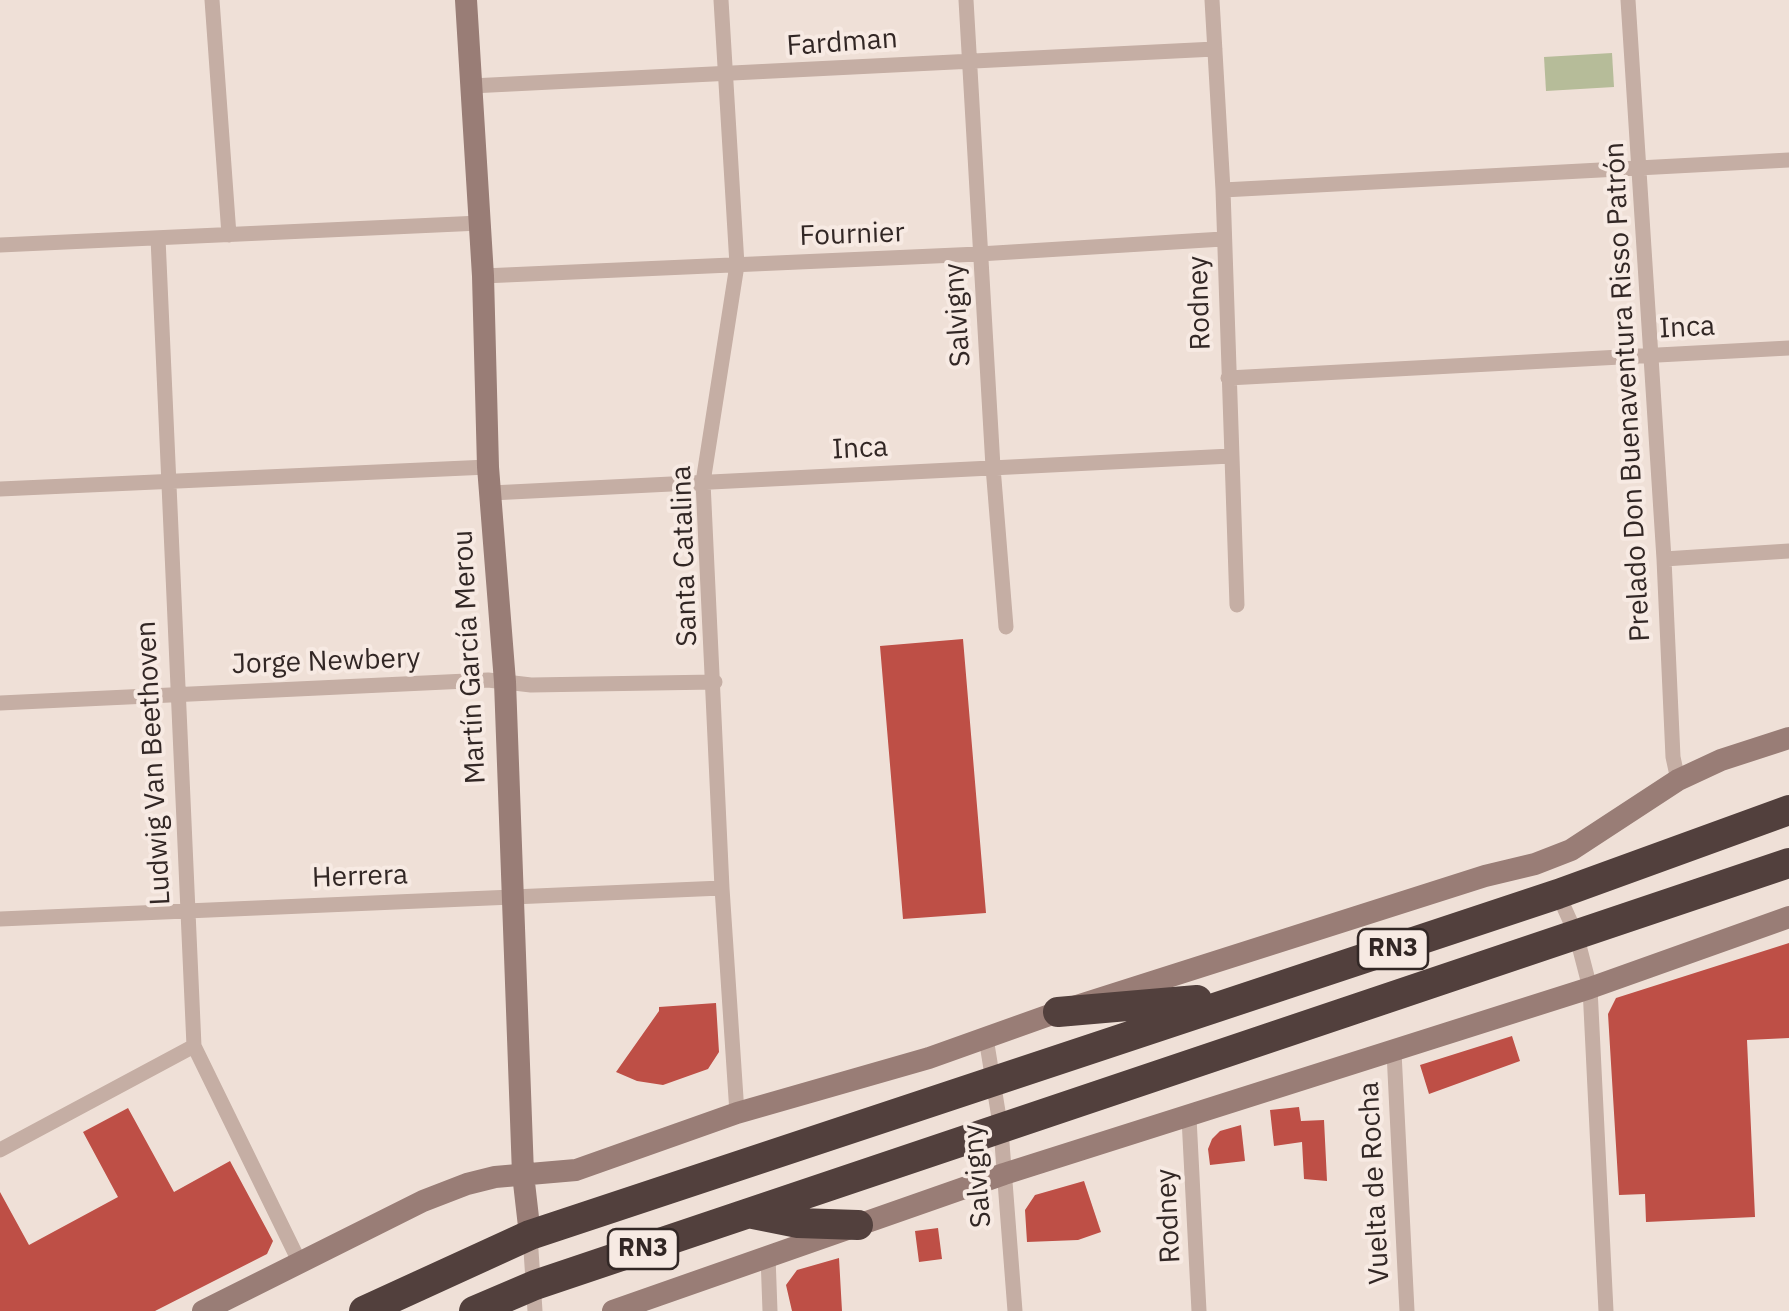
<!DOCTYPE html>
<meta charset="utf-8">
<style>
body{margin:0}
canvas{display:block;background:#efe0d7}
</style>
<canvas width="1789" height="1311"></canvas>
<script>
const g = document.querySelector('canvas').getContext('2d');
g.lineJoin = 'round';
function fillPath(path, color) { g.fillStyle = color; g.fill(path, 'evenodd'); }
function strokePath(path, color, width, dash) { g.strokeStyle = color; g.lineWidth = width; g.lineCap = dash ? 'butt' : 'round'; g.setLineDash(dash || []); g.stroke(path); }
function write(font, color, halo, rows, align = 'center') {
  g.font = font + ' "IBM Plex Sans",sans-serif'; g.lineWidth = 8; g.setLineDash([]); g.textBaseline = 'middle'; g.strokeStyle = halo; g.fillStyle = color; for (const [text, x, y, turn = 0] of rows) {
    g.save(); g.translate(x, y); g.rotate((+turn || 0) * Math.PI / 180); g.textAlign = isNaN(turn) ? turn : align; if (halo) g.strokeText(text, 0, 0); g.fillText(text, 0, 0); g.restore();
  }
}
const green = new Path2D(`
 M1612 53 1614 87 1546 91 1544 57Z`);
const building = new Path2D(`
 M963 639 986 913 903 919 880 646Z
 M1789 943V1038L1747 1040 1755 1217 1646 1222 1645 1194 1619 1195 1608 1014 1616 998Z
 M716 1003 719 1052 708 1069 663 1085 637 1081 616 1072 659 1011V1007Z
 M1512 1036 1520 1061 1429 1094 1420 1065Z
 M1299 1107 1301 1121 1324 1120 1327 1181 1304 1179 1302 1142 1274 1146 1270 1110Z
 M128 1108 174 1192 230 1161 273 1241 267 1254 155 1311H0V1192L29 1245 118 1197 83 1132Z
 M1241 1125 1245 1161 1210 1165 1208 1149 1212 1139 1220 1131Z
 M1084 1181 1101 1232 1078 1240 1027 1242 1025 1210 1035 1195Z
 M938 1228 942 1259 919 1262 915 1231Z
 M839 1258 842 1311H792L786 1285 797 1270Z`);
const street = new Path2D(`
 M212 0 229 235
 M721 0 737 265 703 482 722 888 737 1113
 M966 0 993 467 1006 627
 M1212 0 1223 190 1237 605
 M1628 0 1664 559 1673 757 1678 780
 M471 86 1215 49
 M1223 190 1789 160
 M158 238 194 1046 299 1261
 M0 245 480 223
 M483 276 979 254 1223 239
 M1228 378 1789 348
 M0 489 488 467
 M491 493 1231 456
 M1664 559 1789 551
 M0 703 488 680 531 685 715 682
 M1558 894 1576 934 1590 988 1606 1311
 M0 919 722 888
 M986 1038 1001 1130 1015 1311
 M1394 1052 1407 1311
 M1189 1118 1199 1311
 M0 1150 194 1046
 M530 1235 535 1311
 M768 1256 770 1311`);
const secondary = new Path2D(`
 M466 0 483 276 488 467 505 682 523 1174 530 1235
 M203 1311 423 1201 467 1184 495 1177 576 1170 737 1113 929 1058 1058 1012 1485 876 1535 864 1571 850 1678 780 1721 760 1789 738
 M613 1311 1004 1174 1590 988 1789 917`);
const highway = new Path2D(`
 M1058 1012 1197 1000
 M753 1214 798 1223 858 1225
 M364 1311 530 1235 1558 894 1789 810
 M474 1311 535 1285 1789 863`);
const shields = [
 [1393,949,70],
 [643,1249,70]
];
const shieldNames = [
 ["RN3",1393,949],
 ["RN3",643,1249]
];
const streetNames = [
 ["Fardman",842,43,-4],
 ["Fournier",852,235,-2],
 ["Rodney",1200,303,-92],
 ["Salvigny",958,315,-94],
 ["Inca",1687,328,-3],
 ["Prelado Don Buenaventura Risso Patrón",1628,392,-93],
 ["Inca",860,449,-3],
 ["Santa Catalina",685,556,-92],
 ["Martín García Merou",470,657,-93],
 ["Jorge Newbery",326,662,-2],
 ["Ludwig Van Beethoven",154,763,-93],
 ["Herrera",360,877,-2],
 ["Salvigny",978,1176,-95],
 ["Vuelta de Rocha",1375,1183,-93],
 ["Rodney",1169,1216,-93]
];
fillPath(green, '#b6bc99');
fillPath(building, '#be4f46');
strokePath(street, '#c5aea4', 15);
strokePath(secondary, '#997d76', 22);
strokePath(highway, '#52403d', 30);
for (const [x, y, w] of shields) { const box = new Path2D(); box.roundRect(x - w / 2, y - 20, w, 40, 8); g.fillStyle = '#f7eae3'; g.fill(box); strokePath(box, '#322725', 2.5); }
write('bold 25px', '#322725', null, shieldNames);
write('28px', '#322725', '#f7eae3', streetNames);
</script>
